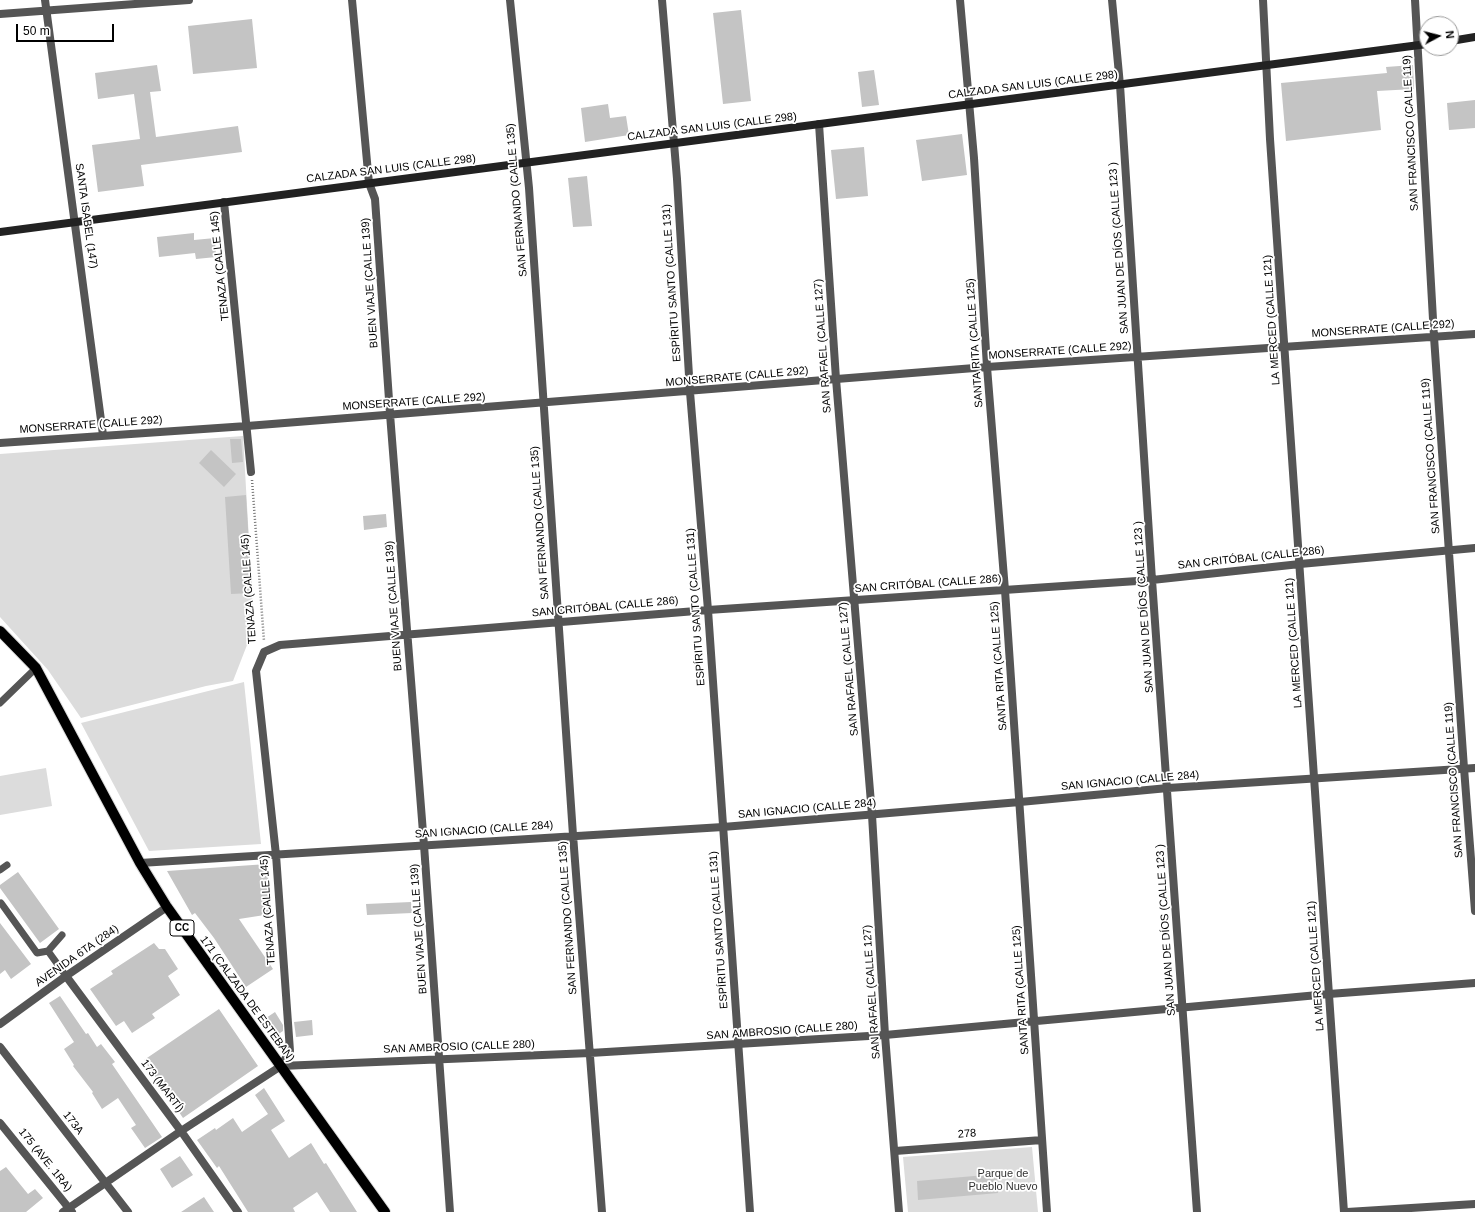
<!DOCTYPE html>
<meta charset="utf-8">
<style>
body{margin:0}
#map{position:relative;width:1475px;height:1212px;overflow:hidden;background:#fff;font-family:Arial,sans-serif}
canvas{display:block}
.north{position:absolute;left:1419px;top:16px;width:40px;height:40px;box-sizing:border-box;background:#fff;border:1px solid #999;border-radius:50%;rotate:83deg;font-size:11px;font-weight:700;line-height:16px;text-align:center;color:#000}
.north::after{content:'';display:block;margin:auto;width:14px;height:18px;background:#000;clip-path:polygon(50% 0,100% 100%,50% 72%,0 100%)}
.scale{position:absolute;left:16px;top:24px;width:98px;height:18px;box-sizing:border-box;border:2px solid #000;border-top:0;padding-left:5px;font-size:12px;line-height:14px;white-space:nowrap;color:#000;-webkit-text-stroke:3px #fff;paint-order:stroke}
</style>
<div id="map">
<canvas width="1475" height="1212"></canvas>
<div class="north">N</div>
<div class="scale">50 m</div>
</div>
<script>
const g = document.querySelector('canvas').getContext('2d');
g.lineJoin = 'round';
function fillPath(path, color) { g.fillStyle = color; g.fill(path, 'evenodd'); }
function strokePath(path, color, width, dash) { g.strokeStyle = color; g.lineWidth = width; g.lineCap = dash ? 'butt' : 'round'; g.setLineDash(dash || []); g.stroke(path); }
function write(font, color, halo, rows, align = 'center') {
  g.font = font + ' Arial,sans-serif'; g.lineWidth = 3.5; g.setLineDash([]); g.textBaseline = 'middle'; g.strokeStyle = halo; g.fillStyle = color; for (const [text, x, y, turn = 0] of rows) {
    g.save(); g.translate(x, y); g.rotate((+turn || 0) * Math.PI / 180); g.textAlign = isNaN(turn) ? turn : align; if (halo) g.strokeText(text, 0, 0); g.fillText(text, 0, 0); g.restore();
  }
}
const green = new Path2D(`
 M243 436 254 627 233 681 206 686 81 718 48 670 0 617V454Z
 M244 682 261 844 149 851 81 723Z
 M46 768 52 806 0 815V776Z
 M1032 1147 1038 1212H908L903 1157Z`);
const building = new Path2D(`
 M741 10 751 101 723 104 713 13Z
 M252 19 257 68 193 74 188 26Z
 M157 65 161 91 150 92 156 137 238 126 242 152 141 165 144 186 98 192 92 145 140 139 134 94 98 99 95 73Z
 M1413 65 1414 89 1377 91 1381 130 1286 141 1281 83 1387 73 1386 67Z
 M874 70 879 105 862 107 858 72Z
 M1475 100V128L1449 130 1447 103Z
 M608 104 610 118 626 116 629 135 585 142 581 108Z
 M962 134 967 175 922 181 916 140Z
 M864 147 868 196 836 199 831 150Z
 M587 176 592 226 573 227 568 178Z
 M194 233V240L215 238 216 257 196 259 195 253 159 257 157 237Z
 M230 439H241L243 462 232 463Z
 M211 450 236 474 224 487 199 463Z
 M246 495 252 593 231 594 225 497Z
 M386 514 387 527 364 530 363 516Z
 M267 864 271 914 239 919 273 969 246 987 214 938 195 913 192 915 167 871Z
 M18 872 59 929 40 943 0 888V885Z
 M411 902 412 913 367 915 366 904Z
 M0 923 31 964 11 979 5 970 0 974Z
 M154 943 159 949H165L178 969 168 976 180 995 152 1014 155 1018 132 1033 124 1021 116 1026 90 989 113 974 111 971Z
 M60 996 86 1034 88 1033 97 1047 101 1044 115 1062 112 1064 162 1137 145 1148 131 1128 136 1125 118 1098 102 1109 92 1093 93 1092 73 1066 74 1065 64 1049 74 1042 49 1003Z
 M219 1009 258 1066 183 1118 144 1060Z
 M275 1012 283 1025V1031L277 1035 266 1018Z
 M312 1020 313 1035 296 1037 294 1022Z
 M264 1088 285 1121 271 1130 289 1158 311 1143 324 1164 326 1163 357 1212H330L317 1192 293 1208 295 1212H248L219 1166 217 1168 197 1140 215 1128 216 1130 233 1118 242 1132 268 1114 255 1095Z
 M180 1156 193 1175 172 1188 160 1169Z
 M6 1167 28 1194 35 1189 43 1198 26 1212H0V1171Z
 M997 1174 998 1193 918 1200 917 1181Z
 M204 1197 214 1212H181Z`);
const path = new Path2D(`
 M252 480 264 641`);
const service = new Path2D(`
 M0 703 36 668
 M0 870 7 865
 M1 903 37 953 48 951 62 935
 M48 951 66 976`);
const minor = new Path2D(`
 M45 0 103 435
 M352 0 369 183 375 199 390 414 424 845 450 1212
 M510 0 529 188 573 835 602 1212
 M662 0 677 179 690 392 708 610 750 1212
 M960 0 974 158 987 367 1005 590 1047 1212
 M1112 0 1120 85 1152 580 1197 1212
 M1263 0 1270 139 1344 1212
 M1415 0 1434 337 1464 768 1475 911
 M0 14 189 0
 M224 202 251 472
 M0 443 247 426 987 367 1475 334
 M140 863 723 827 1020 802 1168 788 1475 768
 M66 976 181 1131 238 1212
 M0 1024 66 976 167 907
 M0 1047 128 1212
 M281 1066 590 1053 885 1035 1329 994 1475 983
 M0 1123 72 1212
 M895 1151 1042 1140
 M63 1212 181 1131 281 1066 290 1051 276 855 256 671 264 652 280 645 708 610 1152 580 1300 564 1475 548
 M1347 1212 1475 1204`);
const tertiary = new Path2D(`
 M819 124 836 379 872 815 885 1035 899 1212`);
const secondary = new Path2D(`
 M1451 41 1475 37
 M0 232 1427 44`);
const primary = new Path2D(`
 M0 631 36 668 140 863 167 907 385 1212`);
const shields = [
 [182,928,24]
];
const shieldNames = [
 ["CC",182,928]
];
const streetNames = [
 ["CALZADA SAN LUIS (CALLE 298)",1033,85,-7],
 ["CALZADA SAN LUIS (CALLE 298)",712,127,-7],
 ["SAN FRANCISCO (CALLE 119)",1411,133,-93],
 ["CALZADA SAN LUIS (CALLE 298)",391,169,-7],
 ["SAN FERNANDO (CALLE 135)",517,200,-95],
 ["SANTA ISABEL (147)",86,216,82],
 ["SAN JUAN DE DÍOS (CALLE 123 )",1119,248,-94],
 ["TENAZA (CALLE 145)",220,266,-96],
 ["BUEN VIAJE (CALLE 139)",370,283,-94],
 ["ESPÍRITU SANTO (CALLE 131)",672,283,-94],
 ["LA MERCED (CALLE 121)",1272,320,-94],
 ["MONSERRATE (CALLE 292)",1383,329,-4],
 ["SANTA RITA (CALLE 125)",975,343,-94],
 ["SAN RAFAEL (CALLE 127)",823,346,-94],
 ["MONSERRATE (CALLE 292)",1060,351,-4],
 ["MONSERRATE (CALLE 292)",737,377,-5],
 ["MONSERRATE (CALLE 292)",414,402,-4],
 ["MONSERRATE (CALLE 292)",91,425,-4],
 ["SAN FRANCISCO (CALLE 119)",1431,456,-94],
 ["SAN FERNANDO (CALLE 135)",540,523,-94],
 ["SAN CRITÓBAL (CALLE 286)",1251,558,-6],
 ["SAN CRITÓBAL (CALLE 286)",928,584,-4],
 ["TENAZA (CALLE 145)",249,589,-94],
 ["BUEN VIAJE (CALLE 139)",394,606,-94],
 ["SAN CRITÓBAL (CALLE 286)",605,607,-5],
 ["ESPÍRITU SANTO (CALLE 131)",696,607,-94],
 ["SAN JUAN DE DÍOS (CALLE 123 )",1144,607,-94],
 ["LA MERCED (CALLE 121)",1294,643,-94],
 ["SANTA RITA (CALLE 125)",999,666,-94],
 ["SAN RAFAEL (CALLE 127)",849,669,-95],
 ["SAN FRANCISCO (CALLE 119)",1454,780,-94],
 ["SAN IGNACIO (CALLE 284)",1130,781,-5],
 ["SAN IGNACIO (CALLE 284)",807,809,-5],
 ["SAN IGNACIO (CALLE 284)",484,830,-4],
 ["TENAZA (CALLE 145)",268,910,-94],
 ["SAN FERNANDO (CALLE 135)",568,918,-94],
 ["BUEN VIAJE (CALLE 139)",419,929,-94],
 ["ESPÍRITU SANTO (CALLE 131)",719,930,-94],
 ["SAN JUAN DE DÍOS (CALLE 123 )",1166,930,-94],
 ["AVENIDA 6TA (284)",77,956,-35],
 ["LA MERCED (CALLE 121)",1316,966,-94],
 ["SANTA RITA (CALLE 125)",1021,990,-94],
 ["SAN RAFAEL (CALLE 127)",872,992,-94],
 ["171 (CALZADA DE ESTEBAN)",247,999,54],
 ["SAN AMBROSIO (CALLE 280)",782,1031,-4],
 ["SAN AMBROSIO (CALLE 280)",459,1047,-2],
 ["173 (MARTÍ)",162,1086,53],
 ["173A",73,1123,52],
 ["278",967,1134,-4],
 ["175 (AVE. 1RA)",45,1160,51]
];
const parkNames = [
 ["Parque de",1003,1174],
 ["Pueblo Nuevo",1003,1187]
];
fillPath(green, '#dcdcdc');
fillPath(building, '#c4c4c4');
strokePath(primary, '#dbdbdb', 12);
strokePath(path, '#777', 2.5, [1, 2]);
strokePath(service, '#555', 7);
strokePath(minor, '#555', 8);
strokePath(tertiary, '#555', 8);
strokePath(secondary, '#222', 8);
strokePath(primary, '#000', 10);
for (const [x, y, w] of shields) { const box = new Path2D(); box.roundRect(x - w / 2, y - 8, w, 16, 3); g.fillStyle = '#fff'; g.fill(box); strokePath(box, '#000', 1); }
write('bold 10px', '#000', null, shieldNames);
write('11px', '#000', '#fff', streetNames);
write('11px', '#333', '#fff', parkNames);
</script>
